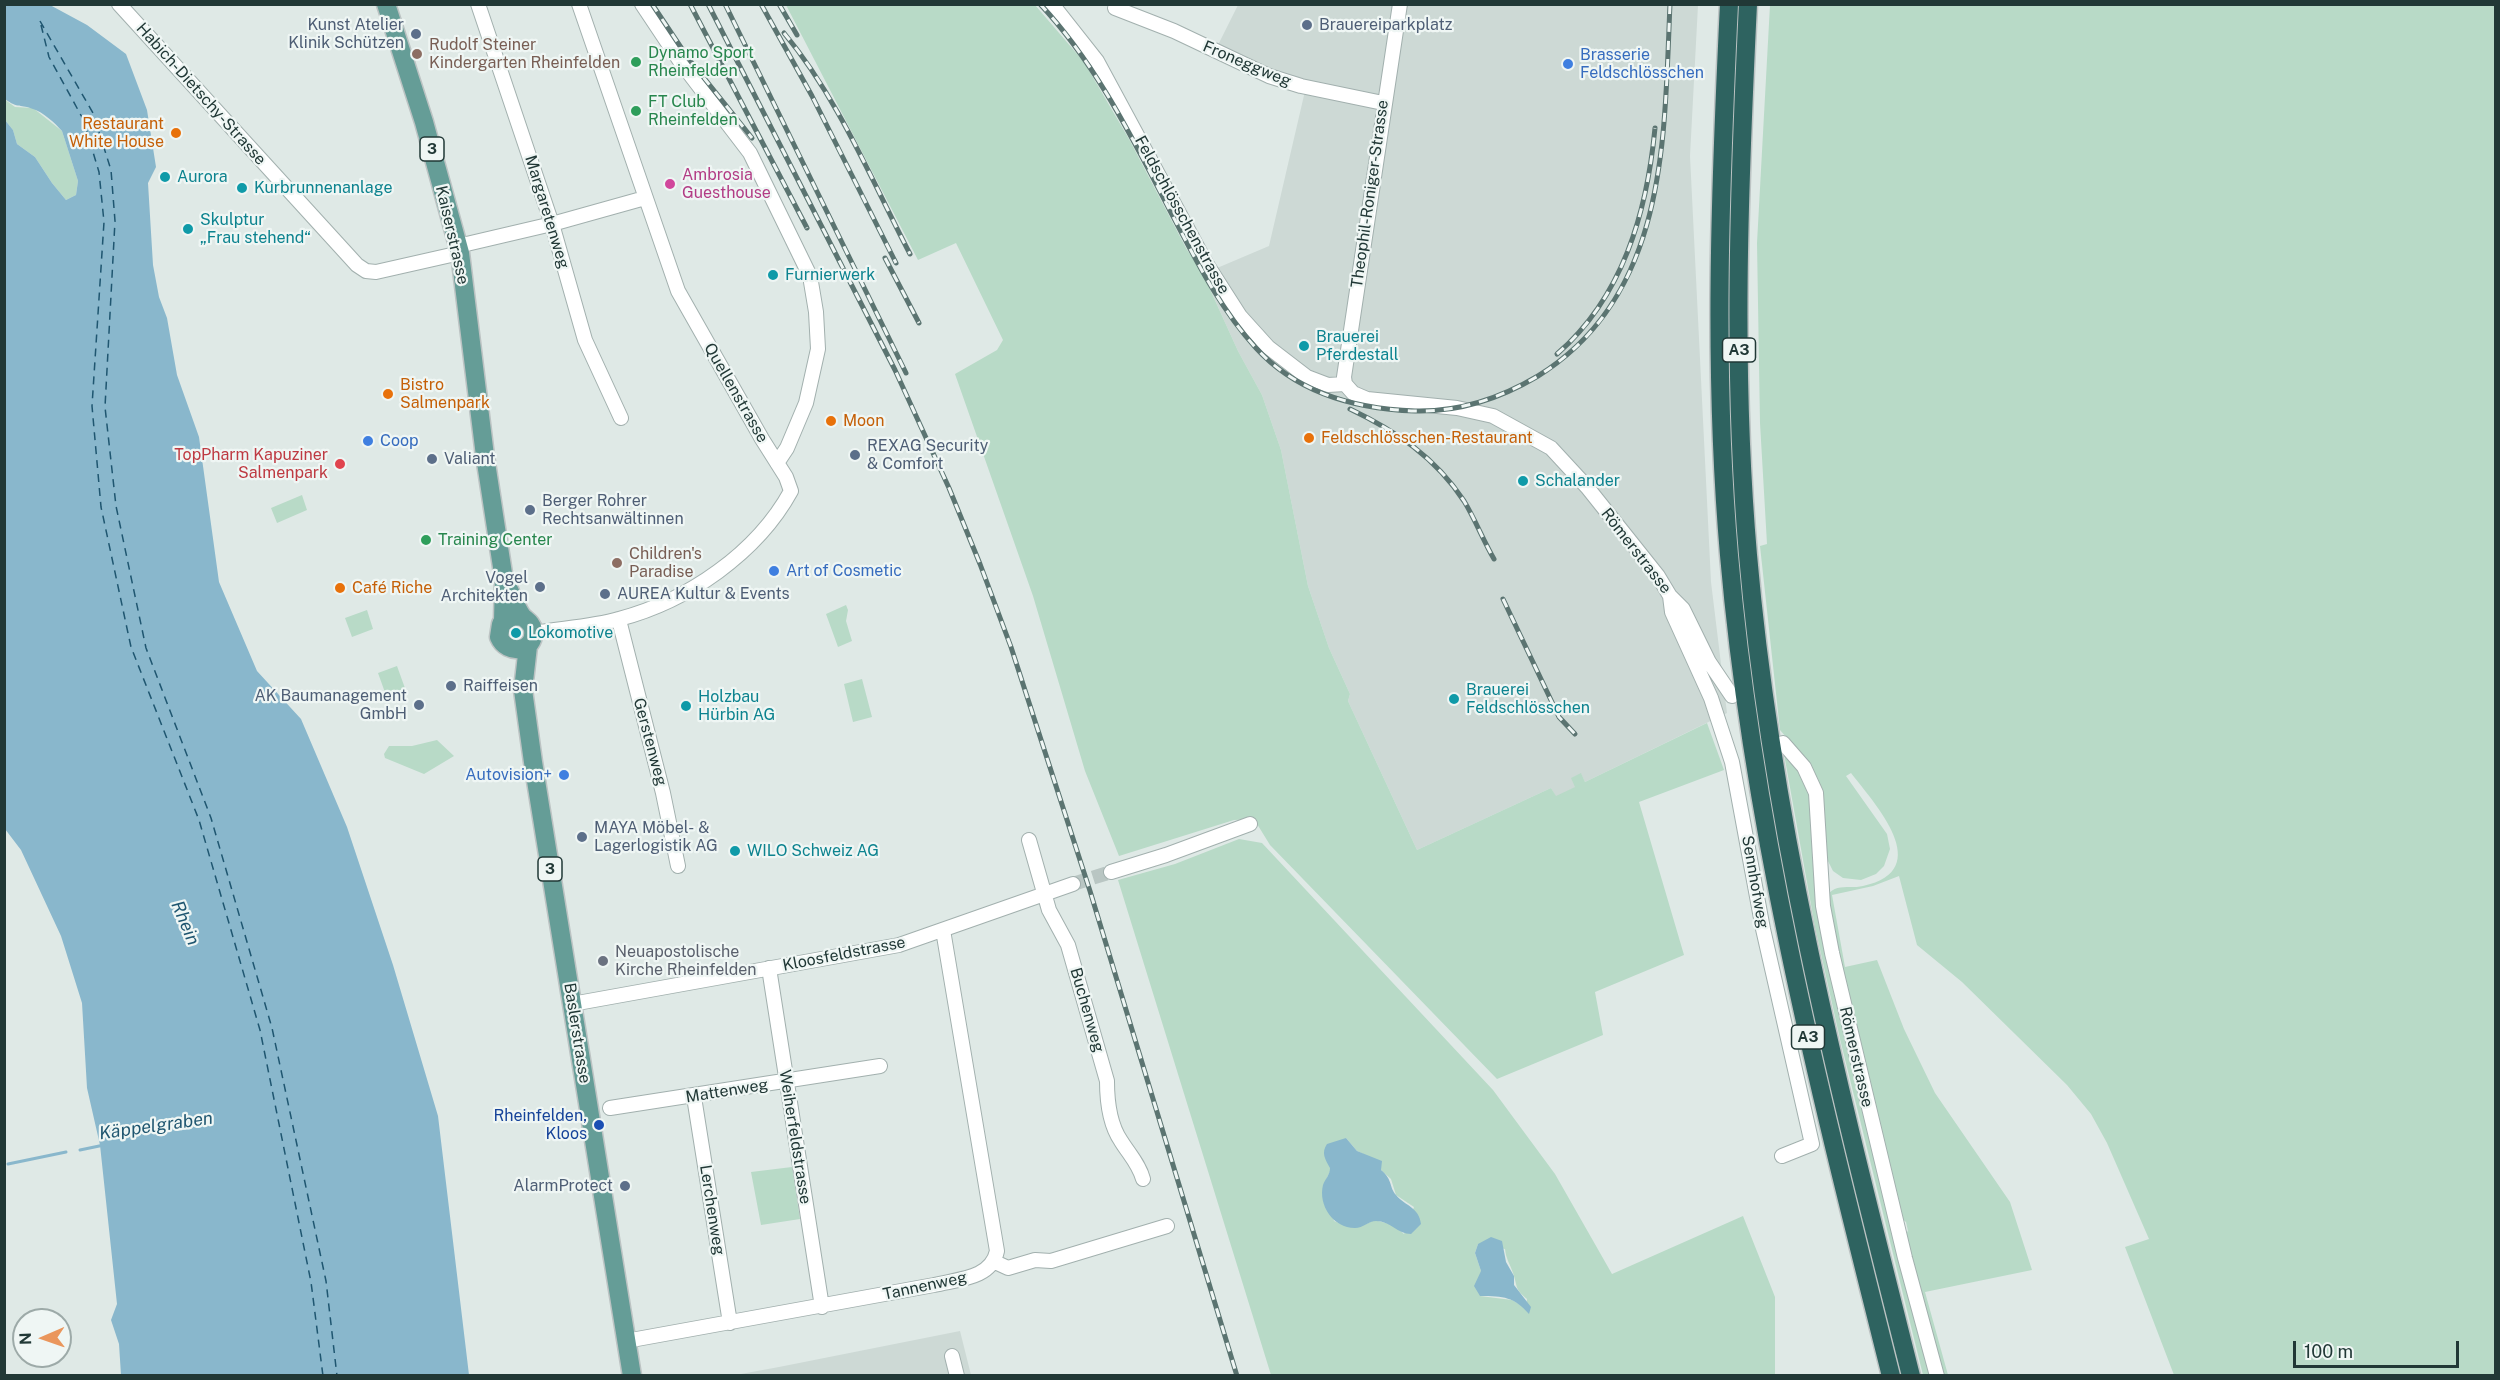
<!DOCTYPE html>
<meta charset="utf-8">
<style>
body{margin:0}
#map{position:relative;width:2500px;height:1380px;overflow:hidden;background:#dfe9e6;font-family:"Public Sans",sans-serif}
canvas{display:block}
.frame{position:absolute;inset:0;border:6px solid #213836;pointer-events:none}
.north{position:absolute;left:12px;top:1308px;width:60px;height:60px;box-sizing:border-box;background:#eff6f4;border:2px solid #9daaa8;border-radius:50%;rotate:268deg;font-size:16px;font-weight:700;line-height:24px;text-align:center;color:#213836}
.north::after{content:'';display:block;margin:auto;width:21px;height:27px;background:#ea965c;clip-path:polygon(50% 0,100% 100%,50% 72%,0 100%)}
.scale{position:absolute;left:2293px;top:1341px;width:166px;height:27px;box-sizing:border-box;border:3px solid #213836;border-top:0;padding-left:8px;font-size:18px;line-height:21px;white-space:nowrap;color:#213836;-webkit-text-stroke:4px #eff6f4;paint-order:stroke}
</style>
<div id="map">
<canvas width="2500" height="1380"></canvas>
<div class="frame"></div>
<div class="north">N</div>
<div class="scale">100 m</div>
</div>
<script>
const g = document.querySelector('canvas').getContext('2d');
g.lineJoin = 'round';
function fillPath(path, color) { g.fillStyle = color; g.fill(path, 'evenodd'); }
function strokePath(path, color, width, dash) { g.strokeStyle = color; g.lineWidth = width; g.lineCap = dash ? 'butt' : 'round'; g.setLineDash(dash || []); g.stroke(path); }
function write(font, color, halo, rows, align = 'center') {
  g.font = font + ' "Public Sans",sans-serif'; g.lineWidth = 4.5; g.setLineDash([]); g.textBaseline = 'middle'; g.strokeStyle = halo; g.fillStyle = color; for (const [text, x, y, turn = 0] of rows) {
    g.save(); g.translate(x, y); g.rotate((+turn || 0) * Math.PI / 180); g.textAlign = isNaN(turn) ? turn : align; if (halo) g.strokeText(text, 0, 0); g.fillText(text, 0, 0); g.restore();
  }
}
const built = new Path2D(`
 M1238 5H1698L1690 156 1711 582 1727 713 1585 782 1581 774 1576 787 1556 797 1551 788 1417 850 1348 701 1350 694 1329 648 1308 586 1281 450 1262 395 1238 351 1203 274 1269 246 1305 91 1218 45Z
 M960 1331 971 1375 730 1376 779 1367Z`);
const green = new Path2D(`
 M786 5H1035L1084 62 1129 139 1186 248 1203 274 1238 351 1262 395 1281 450 1308 586 1329 648 1350 694 1348 701 1417 850 1551 788 1556 796 1575 787 1571 778 1581 773 1585 782 1707 723 1724 770 1639 802 1684 955 1595 992 1603 1035 1497 1079 1270 845 1254 819 1234 820 1119 856 1085 771 1033 596 955 374 997 350 1003 340 956 243 918 260Z
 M1770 5H2495V1375H2174L2125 1247 2149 1239 2107 1143 2091 1114 2067 1085 1962 982 1917 945 1899 876 1873 886 1832 895 1845 967 1877 960 1904 1029 1935 1093 2010 1202 2032 1270 1925 1292 1948 1375H1943L1906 1233 1908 1231 1906 1222 1902 1219 1841 968 1828 895C1835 883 1851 889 1863 886 1937 870 1874 803 1851 773L1846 776 1887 834 1890 849 1884 866 1876 874 1861 880 1843 878 1833 871 1827 859 1824 805 1818 779 1807 761 1780 730 1760 546 1767 544 1760 423 1757 243Z
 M4 99 15 107 33 108 62 131 78 181 76 195 66 200 52 183 35 157 17 144 13 130 5 120Z
 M302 495 307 510 277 523 271 508Z
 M846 605 848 610 846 621 852 641 838 647 826 614Z
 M367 610 373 629 352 637 345 618Z
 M397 666 406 691 387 698 378 673Z
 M862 679 872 717 853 722 844 684Z
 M437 740 454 756 424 774 385 758 384 754 389 746H412Z
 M1784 754C1821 780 1814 834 1815 874L1930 1375H1923L1840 1039 1815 927Z
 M1239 839 1262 843 1493 1090 1555 1174 1612 1274 1743 1216 1775 1297V1375H1271L1118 880 1175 864ZM1346 1138 1357 1151 1376 1160 1381 1170 1391 1179 1396 1195 1414 1207 1404 1234 1394 1225 1374 1220C1358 1229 1351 1228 1334 1221L1324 1184ZM1478 1244 1505 1249C1506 1259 1510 1264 1513 1273 1518 1287 1514 1288 1527 1299L1526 1308 1512 1300 1480 1296 1481 1271 1475 1253Z
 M792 1167 800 1219 761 1225 751 1172Z`);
const water = new Path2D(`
 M5 4 50 5 87 25 126 54 147 110 156 167 148 183 153 265 159 297 167 318 177 375 199 437 219 582 257 671 301 719 347 827 393 965 438 1116 469 1375H121L119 1344 111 1320 117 1304 100 1145 87 1088 82 1003 61 936 21 850 5 829V120L13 130 17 144 35 157 52 183 66 200 76 195 78 181 62 131C55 123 43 112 33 109 21 104 18 109 5 99Z
 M1346 1138 1357 1151 1382 1161 1381 1170C1393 1180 1389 1187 1396 1195 1405 1206 1419 1207 1421 1224L1411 1234C1398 1234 1390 1221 1376 1221 1369 1221 1363 1228 1355 1228 1333 1228 1318 1205 1323 1185 1325 1179 1330 1175 1330 1168 1325 1159 1321 1153 1327 1144Z
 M1491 1237 1502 1241 1506 1262 1514 1276V1285L1531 1307 1529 1314C1514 1297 1504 1296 1480 1296L1474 1286 1481 1271 1475 1253 1478 1244Z`);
const stream = new Path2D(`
 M80 1150 104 1145
 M8 1164 66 1152`);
const ferry = new Path2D(`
 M40 21 93 113 111 170 115 221 105 407 116 506 146 648 211 818 272 1028 326 1281 337 1376
 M41 25 49 57 83 119 99 172 104 222 92 406 101 507 131 647 199 820 260 1030 311 1282 323 1376`);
const minorTunnel = new Path2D(`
 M1073 884 1111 872`);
const minor = new Path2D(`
 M119 4 357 265 366 271 376 272 460 253
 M478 4 552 224 585 340 621 418
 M642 4 682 64 750 153 810 276 816 312 818 349 806 403 787 448 777 463
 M1052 4 1097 61 1206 263 1240 316 1268 347 1307 377 1328 385 1345 384
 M1118 4 1115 8 1174 31 1269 76 1301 86 1383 103
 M458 246 552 224 645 198
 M1345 384 1353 393 1367 399 1457 408 1493 416 1551 448 1587 487 1658 576 1670 596 1683 609 1709 662 1732 696
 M1345 384 1344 377 1400 4
 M1670 596 1672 612 1711 698 1732 762 1763 929 1812 1144 1782 1156
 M619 620 663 793 678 866
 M533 633C562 628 592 627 619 619 688 601 757 553 791 491L786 477 762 439 678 291 579 4
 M1783 743 1804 767 1816 793 1823 906 1832 953 1905 1258 1937 1376
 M1029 840 1049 910 1068 945 1107 1081C1107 1100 1110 1125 1121 1141 1129 1154 1139 1164 1143 1179
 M1111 872 1166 855 1250 824
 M769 968 822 1307
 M572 1004 899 945 1073 884
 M694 1097 730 1323
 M610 1108 880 1066
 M995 1262 1008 1268 1035 1260 1051 1261 1167 1226
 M626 1341 934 1285C958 1279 991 1279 997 1251L943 930
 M952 1356 957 1376`);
const primary = new Path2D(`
 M386 4 424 122 460 253 485 456 504 580 503 621
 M505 582C511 592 515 606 522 616 527 621 532 623 533 630 536 652 507 656 499 637L501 624 513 616 523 617
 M528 646 523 690 533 762 632 1376`);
const motorway = new Path2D(`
 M1729 4C1720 188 1713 372 1729 555 1753 835 1823 1105 1891 1376
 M1748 4C1739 188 1732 372 1748 555 1772 834 1843 1105 1911 1376`);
const rail = new Path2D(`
 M652 4 688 58 752 138
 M690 4 807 228
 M708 4 895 370 949 488 980 564 1011 647 1090 891 1237 1376
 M725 4 906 373
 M761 4 812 96 896 263
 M779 4 797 35
 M1040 4C1100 68 1137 148 1177 224 1200 268 1223 312 1256 348 1297 393 1356 409 1415 411 1458 412 1501 398 1538 376 1668 295 1664 140 1670 4
 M784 33C838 98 871 179 910 254
 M885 258 919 323
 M1557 354C1623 297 1647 212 1655 128
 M1350 409C1396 431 1435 457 1464 501 1475 519 1483 540 1494 559
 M1503 599 1559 717 1575 734`);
const markers = [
 [1307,25,6,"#5c6f8a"],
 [416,34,6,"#5c6f8a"],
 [417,54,6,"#8d6e63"],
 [636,62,6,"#2e9e5b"],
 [1568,64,6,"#3f7fe0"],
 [636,111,6,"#2e9e5b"],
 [176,133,6,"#e8710a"],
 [165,177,6,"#0f9aa8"],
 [670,184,6,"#d1479c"],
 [242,188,6,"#0f9aa8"],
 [188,229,6,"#0f9aa8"],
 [773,275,6,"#0f9aa8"],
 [1304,346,6,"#0f9aa8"],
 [388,394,6,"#e8710a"],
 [831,421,6,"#e8710a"],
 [1309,438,6,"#e8710a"],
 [368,441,6,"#3f7fe0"],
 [855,455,6,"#5c6f8a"],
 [432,459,6,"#5c6f8a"],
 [340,464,6,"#e0444e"],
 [1523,481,6,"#0f9aa8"],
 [530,510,6,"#5c6f8a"],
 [426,540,6,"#2e9e5b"],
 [617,563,6,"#8d6e63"],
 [774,571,6,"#3f7fe0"],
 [540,587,6,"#5c6f8a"],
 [340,588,6,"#e8710a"],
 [605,594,6,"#5c6f8a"],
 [516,633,6,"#0f9aa8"],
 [451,686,6,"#5c6f8a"],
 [1454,699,6,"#0f9aa8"],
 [419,705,6,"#5c6f8a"],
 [686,706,6,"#0f9aa8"],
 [564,775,6,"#3f7fe0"],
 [582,837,6,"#5c6f8a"],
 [735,851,6,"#0f9aa8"],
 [603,961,6,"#6b7280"],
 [599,1125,6,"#1a4fb4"],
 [625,1186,6,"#5c6f8a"]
];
const shields = [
 [432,149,24],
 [1739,350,33],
 [550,869,24],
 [1808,1037,33]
];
const shieldNames = [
 ["3",432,149],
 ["A3",1739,350],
 ["3",550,869],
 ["A3",1808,1037]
];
const serviceNames = [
 ["Kunst Atelier",404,25,"right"],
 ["Klinik Schützen",404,43,"right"],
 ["Brauereiparkplatz",1319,25],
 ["REXAG Security",867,446],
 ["& Comfort",867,464],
 ["Valiant",444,459],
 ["Berger Rohrer",542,501],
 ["Rechtsanwältinnen",542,519],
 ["Vogel",528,578,"right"],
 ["Architekten",528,596,"right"],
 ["AUREA Kultur & Events",617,594],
 ["Raiffeisen",463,686],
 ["AK Baumanagement",407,696,"right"],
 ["GmbH",407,714,"right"],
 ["MAYA Möbel- &",594,828],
 ["Lagerlogistik AG",594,846],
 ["AlarmProtect",613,1186,"right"]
];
const educationNames = [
 ["Rudolf Steiner",429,45],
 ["Kindergarten Rheinfelden",429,63],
 ["Children's",629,554],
 ["Paradise",629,572]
];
const leisureNames = [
 ["Dynamo Sport",648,53],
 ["Rheinfelden",648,71],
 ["FT Club",648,102],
 ["Rheinfelden",648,120],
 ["Training Center",438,540]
];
const shopNames = [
 ["Brasserie",1580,55],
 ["Feldschlösschen",1580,73],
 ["Coop",380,441],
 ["Art of Cosmetic",786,571],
 ["Autovision+",552,775,"right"]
];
const streetNames = [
 ["Froneggweg",1247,64,23],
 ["Habich-Dietschy-Strasse",201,94,48],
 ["Theophil-Roniger-Strasse",1370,194,-82],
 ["Margaretenweg",547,212,73],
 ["Feldschlösschenstrasse",1182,215,61],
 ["Kaiserstrasse",452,235,77],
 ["Quellenstrasse",736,393,60],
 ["Römerstrasse",1636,551,52],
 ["Gerstenweg",650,742,75],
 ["Sennhofweg",1755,882,80],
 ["Kloosfeldstrasse",844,954,-11],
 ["Buchenweg",1087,1010,74],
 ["Baslerstrasse",577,1033,81],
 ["Römerstrasse",1856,1057,77],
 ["Mattenweg",727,1091,-9],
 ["Weiherfeldstrasse",795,1137,81],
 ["Lerchenweg",712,1210,81],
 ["Tannenweg",925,1286,-12]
];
const foodNames = [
 ["Restaurant",164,124,"right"],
 ["White House",164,142,"right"],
 ["Bistro",400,385],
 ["Salmenpark",400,403],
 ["Moon",843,421],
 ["Feldschlösschen-Restaurant",1321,438],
 ["Café Riche",352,588]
];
const hotelNames = [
 ["Ambrosia",682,175],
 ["Guesthouse",682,193]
];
const cultureNames = [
 ["Aurora",177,177],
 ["Kurbrunnenanlage",254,188],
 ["Skulptur",200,220],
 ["„Frau stehend“",200,238],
 ["Furnierwerk",785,275],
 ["Brauerei",1316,337],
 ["Pferdestall",1316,355],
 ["Schalander",1535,481],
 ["Lokomotive",528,633],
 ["Brauerei",1466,690],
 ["Feldschlösschen",1466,708],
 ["Holzbau",698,697],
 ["Hürbin AG",698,715],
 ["WILO Schweiz AG",747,851]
];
const healthNames = [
 ["TopPharm Kapuziner",328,455],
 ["Salmenpark",328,473]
];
const worshipNames = [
 ["Neuapostolische",615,952],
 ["Kirche Rheinfelden",615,970]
];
const transitNames = [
 ["Rheinfelden,",587,1116],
 ["Kloos",587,1134]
];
const waterNames = [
 ["Rhein",185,923,67],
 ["Käppelgraben",156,1126,-8]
];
fillPath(built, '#cdd9d5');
fillPath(green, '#b8dac7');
fillPath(water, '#89b7cc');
strokePath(stream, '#89b7cc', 3);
strokePath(ferry, '#1f5670', 1.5, [8, 6]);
strokePath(minorTunnel, '#b9c6c3', 14, [14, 7]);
strokePath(minor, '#a2b0ae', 16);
strokePath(primary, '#bcc3c3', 21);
strokePath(motorway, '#bcc3c3', 21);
strokePath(minor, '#fff', 14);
strokePath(primary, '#659d97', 18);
strokePath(motorway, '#2e6360', 18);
strokePath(rail, '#5b7471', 5);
strokePath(rail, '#eff6f4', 3, [9]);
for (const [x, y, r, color] of markers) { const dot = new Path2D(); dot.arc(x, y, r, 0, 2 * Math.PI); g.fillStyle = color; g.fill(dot); strokePath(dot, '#eff6f4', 2); }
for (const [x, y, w] of shields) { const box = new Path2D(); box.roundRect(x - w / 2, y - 12, w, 24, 4.5); g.fillStyle = '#eff6f4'; g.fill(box); strokePath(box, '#213836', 1.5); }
write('bold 15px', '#213836', null, shieldNames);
write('16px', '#4e5e75', '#eff6f4', serviceNames, 'left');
write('16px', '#785e54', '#eff6f4', educationNames, 'left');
write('16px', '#27864d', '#eff6f4', leisureNames, 'left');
write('16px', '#366cbe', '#eff6f4', shopNames, 'left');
write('16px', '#213836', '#eff6f4', streetNames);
write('16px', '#c56008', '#eff6f4', foodNames, 'left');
write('16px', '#b23c85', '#eff6f4', hotelNames, 'left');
write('16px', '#0d838f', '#eff6f4', cultureNames, 'left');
write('16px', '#be3a42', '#eff6f4', healthNames, 'right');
write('16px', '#5b616d', '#eff6f4', worshipNames, 'left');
write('16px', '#164399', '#eff6f4', transitNames, 'right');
write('italic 18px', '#1f5670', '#eff6f4', waterNames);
</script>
